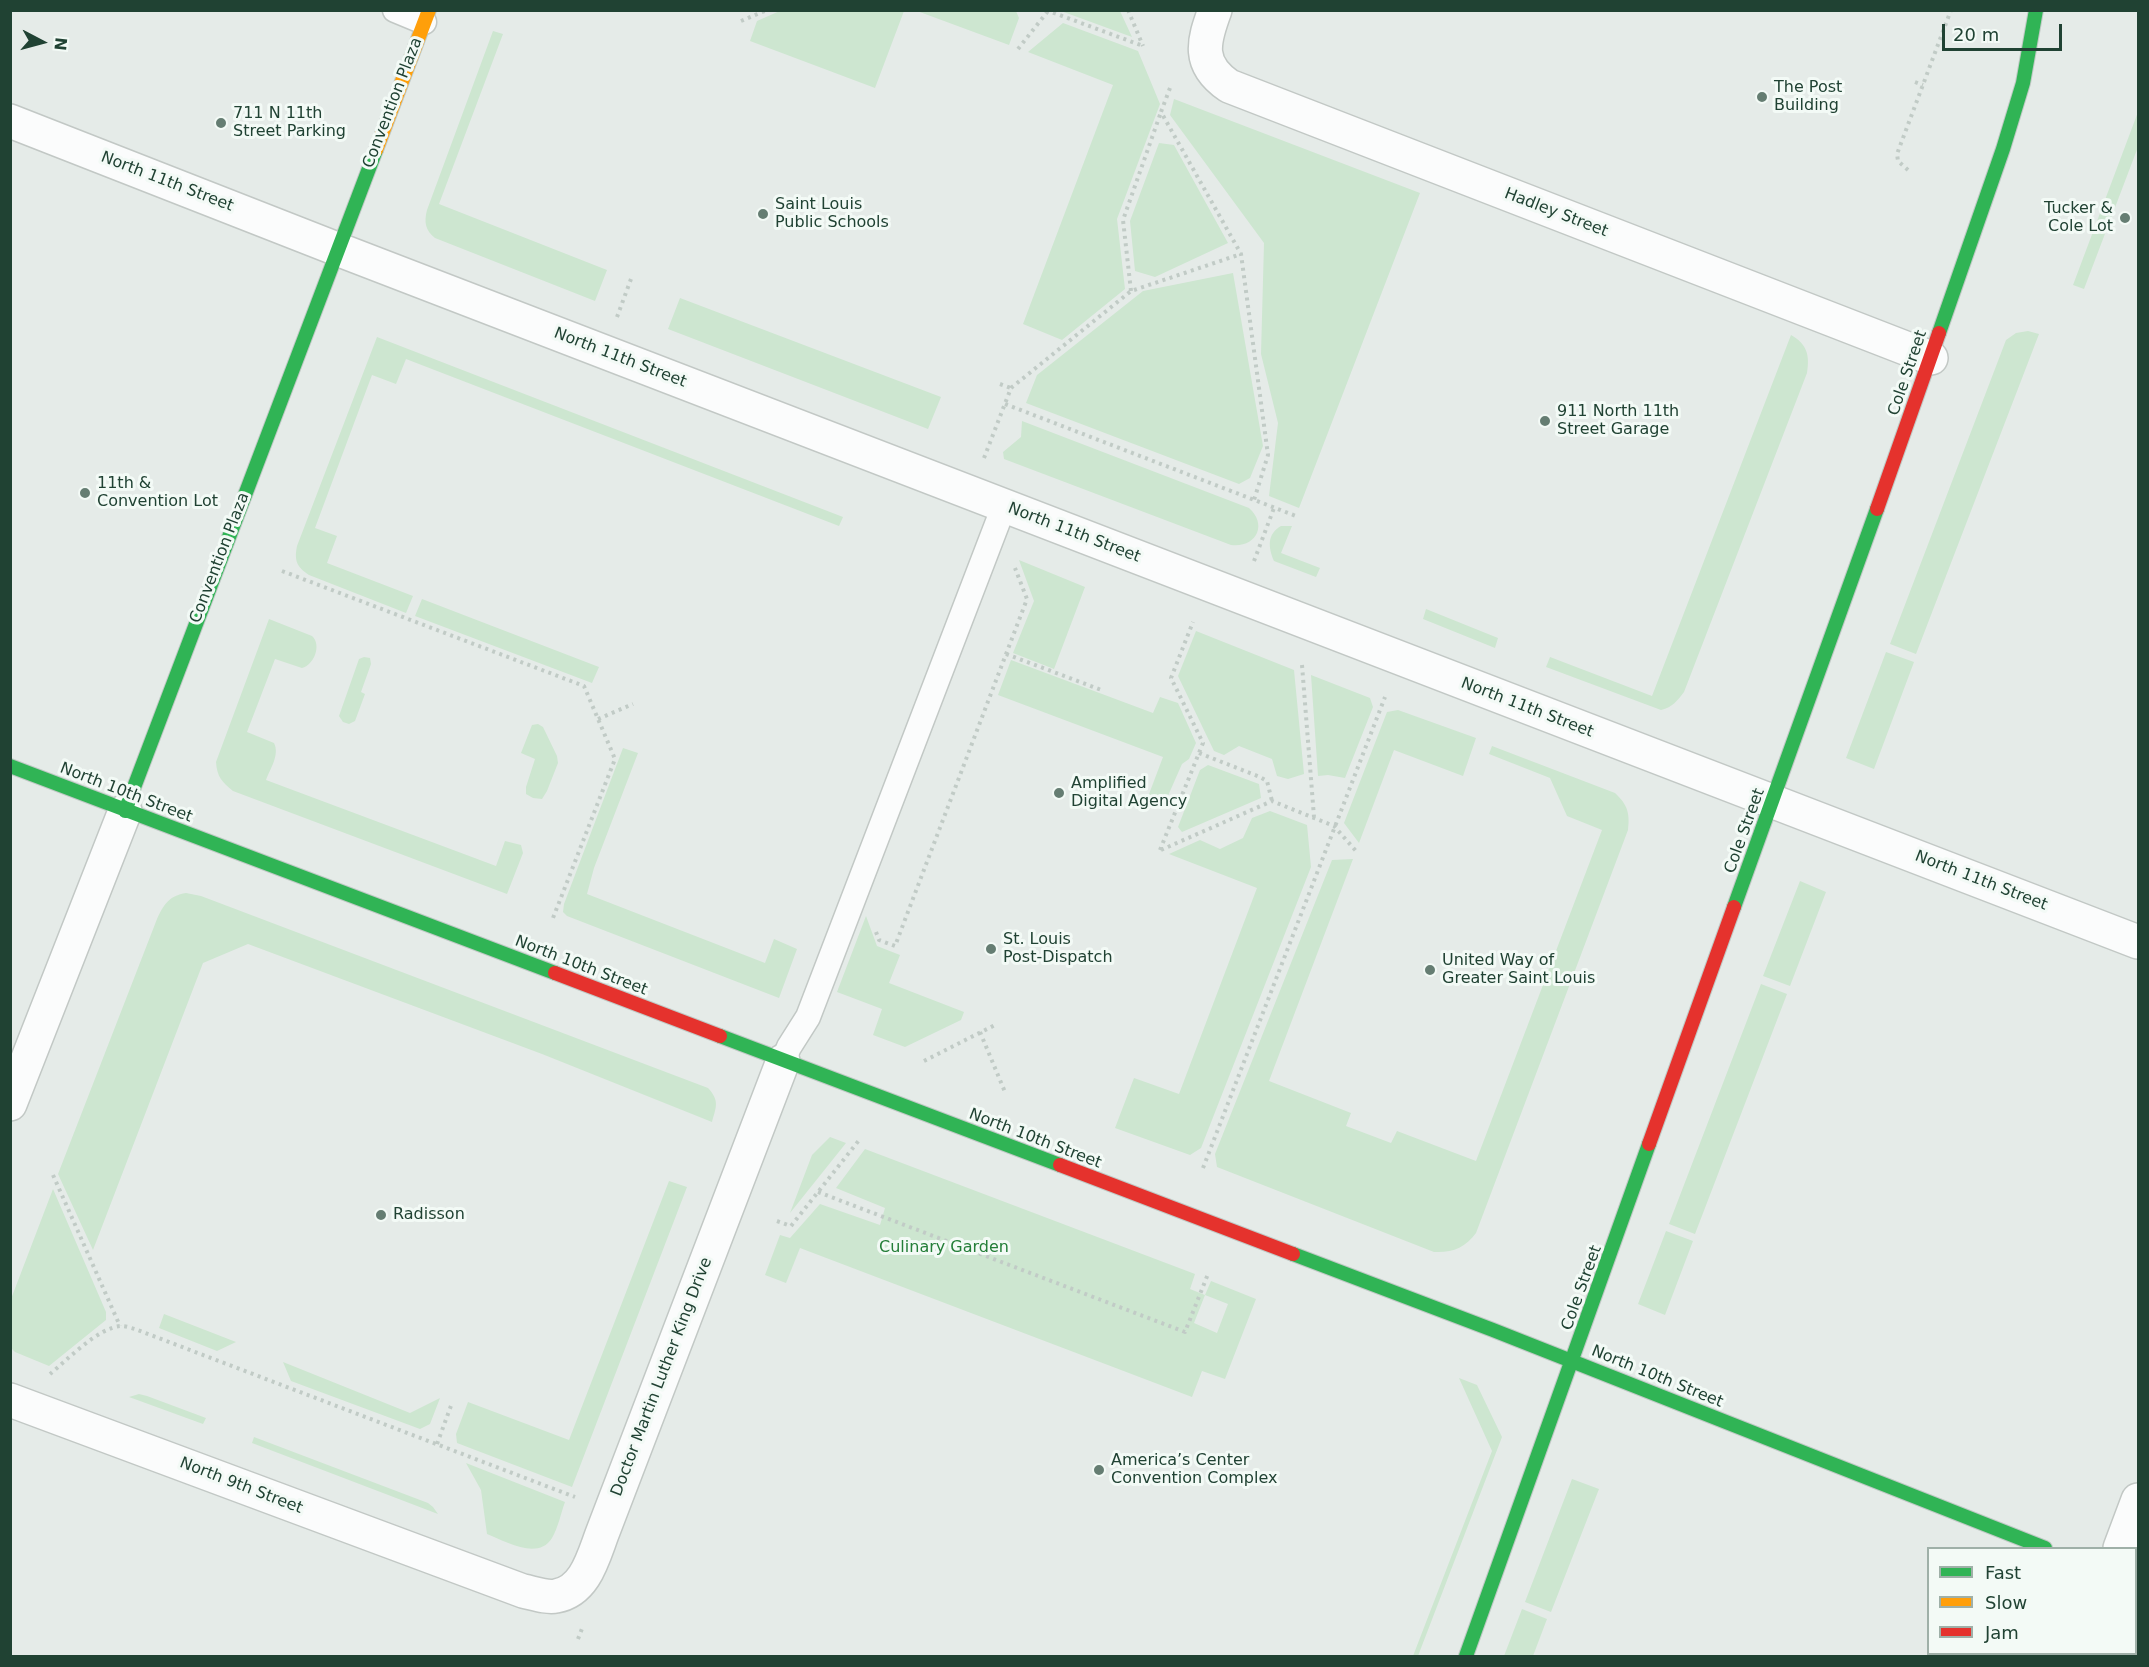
<!DOCTYPE html>
<meta charset="utf-8">
<style>
body{margin:0}
#map{position:relative;width:2149px;height:1667px;overflow:hidden;background:#e5ebe8;font-family:"DejaVu Sans",sans-serif}
canvas{display:block}
.frame{position:absolute;inset:0;border:12px solid #204233;pointer-events:none}
.legend{position:absolute;left:1927px;top:1547px;width:210px;height:108px;box-sizing:border-box;background:#f3faf6;border:2px solid #9fb0a8;margin:0;padding:8px 10px;list-style:none;font-size:18px;color:#204233}
.legend li{display:flex;align-items:center;gap:12px;height:30px}
.legend b{width:30px;border:2px solid #9fb0a8}
.north{position:absolute;left:12px;top:12px;width:60px;height:60px;-webkit-text-stroke:4px #f3faf6;paint-order:stroke;rotate:96deg;font-size:16px;font-weight:700;line-height:24px;text-align:center;color:#204233}
.north::after{content:'';display:block;margin:auto;width:21px;height:27px;background:#204233;clip-path:polygon(50% 0,100% 100%,50% 72%,0 100%)}
.scale{position:absolute;left:1942px;top:24px;width:120px;height:27px;box-sizing:border-box;border:3px solid #204233;border-top:0;padding-left:8px;font-size:18px;line-height:21px;white-space:nowrap;color:#204233;-webkit-text-stroke:4px #f3faf6;paint-order:stroke}
</style>
<div id="map">
<canvas width="2149" height="1667"></canvas>
<div class="frame"></div>
<ul class="legend">
<li><b style="height:8px;background:#30b455"></b>Fast</li>
<li><b style="height:8px;background:#ff9f0a"></b>Slow</li>
<li><b style="height:8px;background:#e5322d"></b>Jam</li>
</ul>
<div class="north">N</div>
<div class="scale">20 m</div>
</div>
<script>
const g = document.querySelector('canvas').getContext('2d');
g.lineJoin = 'round';
function fillPath(path, color) { g.fillStyle = color; g.fill(path, 'evenodd'); }
function strokePath(path, color, width, dash) { g.strokeStyle = color; g.lineWidth = width; g.lineCap = dash ? 'butt' : 'round'; g.setLineDash(dash || []); g.stroke(path); }
function write(font, color, halo, rows, align = 'center') {
  g.font = font + ' "DejaVu Sans",sans-serif'; g.lineWidth = 6; g.setLineDash([]); g.textBaseline = 'middle'; g.strokeStyle = halo; g.fillStyle = color; for (const [text, x, y, turn = 0] of rows) {
    g.save(); g.translate(x, y); g.rotate((+turn || 0) * Math.PI / 180); g.textAlign = isNaN(turn) ? turn : align; if (halo) g.strokeText(text, 0, 0); g.fillText(text, 0, 0); g.restore();
  }
}
const green = new Path2D(`
 M782 10H904V11L875 88 750 41 757 21Z
 M917 11H1016L1019 18 1009 45Z
 M1061 11H1120L1132 37Z
 M1063 23 1138 51 1160 104 1117 219 1125 289 1062 340 1023 324 1113 85 1028 52Z
 M493 31 503 34 439 204 607 270 595 301 435 238C425 230 424 222 427 210Z
 M1174 99 1420 193 1299 508 1269 496 1278 423 1261 354 1264 243 1170 115Z
 M2138 112V147L2084 289 2073 285Z
 M1159 143 1174 145 1228 243 1155 277 1135 271 1130 221Z
 M1233 273 1263 446 1250 478 1239 484 1026 403 1037 375 1143 291Z
 M680 298 941 397 928 429 668 329Z
 M2028 331 2039 334 1916 654 1890 644 2006 340 2016 333Z
 M1791 335C1807 344 1810 355 1807 373L1684 692C1677 701 1673 707 1661 710L1546 667 1550 657 1652 696Z
 M377 337 843 517 839 526 406 359 396 384 372 375 315 528 337 536 327 563 413 596 406 613 309 575C297 567 294 561 297 546Z
 M1022 421 1249 508C1268 525 1256 548 1231 545L1004 459 1003 452 1021 437Z
 M1281 526H1292L1281 553 1320 568 1316 577 1274 561C1268 547 1267 534 1281 526Z
 M1019 560 1085 587 1054 669 1013 653 1034 601Z
 M422 599 599 667 592 683 415 616Z
 M1426 609 1498 638 1495 648 1423 619Z
 M269 619 312 636C322 645 314 665 302 668L275 659 247 732 274 743C280 755 270 769 266 780L496 866 505 841 521 845 523 853 507 894 233 791C222 782 217 777 216 762Z
 M1196 631 1294 670 1304 774 1288 779 1277 776 1272 759 1239 746 1224 755 1214 751 1178 676Z
 M1886 652 1914 662 1874 769 1846 758Z
 M364 657 370 658 371 664 361 692 365 694 355 721 349 724 343 722 339 716 359 659Z
 M1011 660 1153 713 1160 697 1178 703 1196 743 1189 759 1182 764 1167 798 1143 810 1163 757 998 695Z
 M1311 675 1370 698 1373 707 1345 778 1328 775 1318 776Z
 M1398 710 1476 738 1463 776 1394 750 1359 843 1344 823 1387 712Z
 M538 724 543 727 557 756 558 763 547 791 542 799 533 798 526 794V787L535 759 521 753 532 725Z
 M1492 746 1615 793C1628 805 1630 814 1628 830L1476 1233C1465 1248 1452 1253 1434 1252L1217 1167 1215 1154 1332 860 1353 859 1269 1081 1351 1113 1346 1126 1391 1143 1397 1131 1476 1161 1602 830 1567 816 1550 778 1489 754Z
 M623 748 638 753 594 868 587 894 765 963 774 939 797 949 779 998 567 916 563 912 564 904Z
 M1208 765 1259 784 1261 798 1182 832 1178 827 1200 770Z
 M1270 811 1307 825 1311 867 1201 1148 1190 1155 1115 1128 1134 1078 1179 1094 1257 888 1169 854 1200 840 1220 849 1243 838 1252 818Z
 M1800 881 1826 892 1790 986 1763 976Z
 M186 893 201 896 708 1088C720 1101 716 1107 712 1122L542 1054 248 944 203 963 93 1250 58 1174 157 919C164 904 169 896 186 893Z
 M866 916 877 946 900 955 889 983 964 1012 961 1020 905 1047 873 1035 882 1009 837 992Z
 M1761 984 1787 994 1695 1234 1669 1224Z
 M830 1137 846 1143 790 1213 812 1155Z
 M865 1149 1195 1274 1190 1289 1205 1295 1211 1281 1256 1299 1225 1379 1202 1371 1192 1397 800 1248 786 1283 765 1275 780 1235 790 1238 820 1204 880 1225 885 1208 836 1188ZM1205 1295 1228 1304 1217 1333 1194 1323Z
 M669 1181 687 1187 572 1487 457 1443 456 1434 468 1402 569 1440Z
 M53 1189 106 1312V1320L101 1324 49 1366 15 1352 11 1348V1299Z
 M1666 1231 1693 1241 1665 1315 1638 1304Z
 M164 1314 236 1342 217 1351 159 1328Z
 M283 1362 410 1413 440 1398 430 1424 420 1429 291 1381Z
 M1459 1378 1477 1385 1502 1437 1418 1656H1413L1492 1451Z
 M139 1394 147 1396 206 1418 203 1424 129 1397Z
 M254 1437 428 1503 433 1507 438 1514 252 1443Z
 M466 1463 565 1502C561 1513 558 1528 552 1538 538 1561 505 1541 487 1534L481 1490Z
 M1572 1479 1599 1489 1551 1612 1525 1602Z
 M1522 1609 1547 1619 1533 1656H1504Z
 M2136 1622H2138V1656H2108L2109 1654H2136Z`);
const path = new Path2D(`
 M1046 10 1143 46
 M1128 10 1143 46
 M741 21 767 10
 M1018 49 1048 11
 M1915 82 1923 85
 M1170 88 1161 112 1241 254 1268 455 1254 500
 M1908 170 1898 161 1897 154 1951 10
 M1131 291 1123 220 1161 112
 M617 317 631 279
 M1000 384 1011 388
 M1005 404 1296 516
 M984 458 1011 388 1131 291 1241 254
 M1254 561 1274 508
 M282 571 584 686 615 759 553 918
 M1006 654 1104 691
 M1302 665 1314 817
 M598 719 633 704
 M1199 753 1260 777 1267 781 1272 801
 M1160 850 1203 743 1171 678 1193 622
 M1161 850 1272 801 1334 826 1356 851
 M876 932 879 940 895 946 1027 599 1015 568
 M980 1032 1005 1092
 M924 1061 997 1024
 M1203 1168 1385 697
 M53 1175 120 1326
 M818 1192 1185 1332 1208 1274
 M777 1221 791 1226 860 1139
 M50 1374C67 1360 99 1327 121 1326 126 1326 131 1328 135 1329L575 1497
 M437 1444 452 1403
 M578 1639 583 1626`);
const lane = new Path2D(`
 M395 10 424 22
 M783 1061 789 1047 808 1017 1004 506`);
const street = new Path2D(`
 M1215 10C1203 42 1197 64 1229 86L1931 358
 M10 121 337 249 2138 942
 M10 1104 125 811
 M10 1400 523 1591C533 1593 547 1598 556 1596 585 1591 593 1558 602 1534L783 1061
 M2120 1548 2138 1500
 M2080 1656 2081 1654`);
const fast = new Path2D(`
 M1939 333 2003 149 2023 83 2036 10
 M10 766 555 973
 M125 811 376 150
 M1734 907 1877 509
 M720 1036 1060 1165
 M1293 1254 1493 1330 2045 1548
 M1466 1656 1649 1144`);
const slow = new Path2D(`
 M376 150 429 10
 M2136 1584 2138 1585`);
const jam = new Path2D(`
 M1877 509 1939 333
 M555 973 720 1036
 M1649 1144 1734 907
 M1060 1165 1293 1254`);
const markers = [
 [1762,97,6,"#657d72"],
 [221,123,6,"#657d72"],
 [763,214,6,"#657d72"],
 [2125,218,6,"#657d72"],
 [1545,421,6,"#657d72"],
 [85,493,6,"#657d72"],
 [1059,793,6,"#657d72"],
 [991,949,6,"#657d72"],
 [1430,970,6,"#657d72"],
 [381,1215,6,"#657d72"],
 [1099,1470,6,"#657d72"]
];
const poiNames = [
 ["The Post",1774,88],
 ["Building",1774,106],
 ["711 N 11th",233,114],
 ["Street Parking",233,132],
 ["Saint Louis",775,205],
 ["Public Schools",775,223],
 ["Tucker &",2113,209,"right"],
 ["Cole Lot",2113,227,"right"],
 ["911 North 11th",1557,412],
 ["Street Garage",1557,430],
 ["11th &",97,484],
 ["Convention Lot",97,502],
 ["Amplified",1071,784],
 ["Digital Agency",1071,802],
 ["St. Louis",1003,940],
 ["Post-Dispatch",1003,958],
 ["United Way of",1442,961],
 ["Greater Saint Louis",1442,979],
 ["Radisson",393,1215],
 ["America’s Center",1111,1461],
 ["Convention Complex",1111,1479]
];
const streetNames = [
 ["Convention Plaza",393,103,-69],
 ["North 11th Street",167,182,21],
 ["Hadley Street",1556,213,21],
 ["North 11th Street",620,358,21],
 ["Cole Street",1908,373,-71],
 ["North 11th Street",1074,533,21],
 ["Convention Plaza",220,558,-69],
 ["North 11th Street",1527,708,21],
 ["North 10th Street",126,793,21],
 ["Cole Street",1745,831,-70],
 ["North 11th Street",1981,881,21],
 ["North 10th Street",581,966,21],
 ["North 10th Street",1035,1139,21],
 ["Cole Street",1582,1288,-70],
 ["Doctor Martin Luther King Drive",662,1377,-69],
 ["North 10th Street",1657,1377,22],
 ["North 9th Street",241,1486,21]
];
const parkNames = [
 ["Culinary Garden",944,1248]
];
fillPath(green, '#cde6d0');
strokePath(lane, '#c2c8c5', 27);
strokePath(street, '#c2c8c5', 36);
strokePath(fast, '#c0c9c5', 16);
strokePath(slow, '#c0c9c5', 16);
strokePath(jam, '#c0c9c5', 16);
strokePath(path, '#c1cbc6', 4, [3, 4.5]);
strokePath(lane, '#fbfcfc', 24);
strokePath(street, '#fbfcfc', 33);
strokePath(fast, '#30b455', 14);
strokePath(slow, '#ff9f0a', 14);
strokePath(jam, '#e5322d', 14);
for (const [x, y, r, color] of markers) { const dot = new Path2D(); dot.arc(x, y, r, 0, 2 * Math.PI); g.fillStyle = color; g.fill(dot); strokePath(dot, '#f3faf6', 2); }
write('16px', '#204233', '#f3faf6', poiNames, 'left');
write('16px', '#204233', '#f3faf6', streetNames);
write('16px', '#247e38', '#f3faf6', parkNames);
</script>
